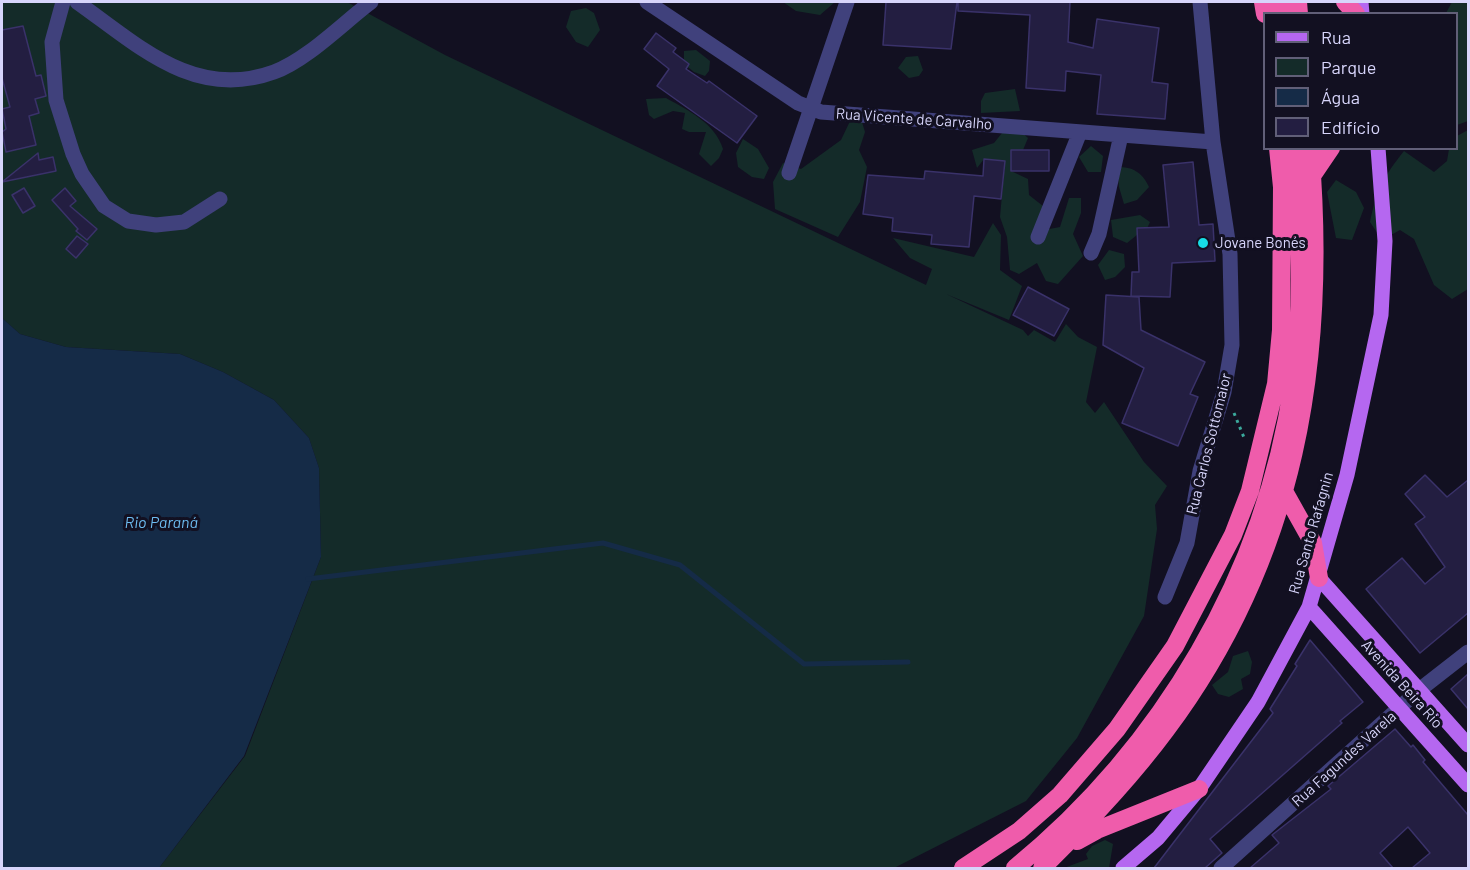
<!DOCTYPE html>
<meta charset="utf-8">
<style>
body{margin:0}
#map{position:relative;width:1470px;height:870px;overflow:hidden;background:#121021;font-family:Barlow,sans-serif}
canvas{display:block}
.frame{position:absolute;inset:0;border:3px solid #d7d5fb;pointer-events:none}
.legend{position:absolute;left:1263px;top:12px;width:195px;height:138px;box-sizing:border-box;background:#121021;border:2px solid #615f78;margin:0;padding:8px 10px;list-style:none;font-size:18px;color:#d7d5fb}
.legend li{display:flex;align-items:center;gap:12px;height:30px}
.legend b{width:30px;border:2px solid #615f78}
</style>
<div id="map">
<canvas width="1470" height="870"></canvas>
<div class="frame"></div>
<ul class="legend">
<li><b style="height:8px;background:#b567f0"></b>Rua</li>
<li><b style="height:16px;background:#142b29"></b>Parque</li>
<li><b style="height:16px;background:#152b47"></b>Água</li>
<li><b style="height:16px;background:#231e41"></b>Edifício</li>
</ul>
</div>
<script>
const g = document.querySelector('canvas').getContext('2d');
g.lineJoin = 'round';
function fillPath(path, color) { g.fillStyle = color; g.fill(path, 'evenodd'); }
function strokePath(path, color, width, dash) { g.strokeStyle = color; g.lineWidth = width; g.lineCap = dash ? 'butt' : 'round'; g.setLineDash(dash || []); g.stroke(path); }
function write(font, color, halo, rows, align = 'center') {
  g.font = font + ' Barlow,sans-serif'; g.lineWidth = 6; g.setLineDash([]); g.textBaseline = 'middle'; g.strokeStyle = halo; g.fillStyle = color; for (const [text, x, y, turn = 0] of rows) {
    g.save(); g.translate(x, y); g.rotate((+turn || 0) * Math.PI / 180); g.textAlign = isNaN(turn) ? turn : align; if (halo) g.strokeText(text, 0, 0); g.fillText(text, 0, 0); g.restore();
  }
}
const green = new Path2D(`
 M2 2H347L445 55 926 285 932 269 910 258 893 238 974 257 993 223 1001 235 1000 270 1022 286 1009 320 946 294 1023 330 1028 336 1034 330 1055 342 1066 324 1078 337 1097 347 1086 402 1095 413 1104 402 1144 462 1167 486 1155 505 1157 529 1144 616 1077 738 1026 801 894 868H159L245 756 321 557 319 468 309 438 274 400 223 372 180 354 66 347 20 334 2 318Z
 M783 2H835L820 15 796 11Z
 M1452 2H1468V121L1457 125 1456 14 1446 13Z
 M586 8 594 13 600 30 588 47 576 42 566 27 571 11Z
 M696 50 710 61 709 71 705 76 694 72 684 64V51Z
 M918 56 923 70 919 76 909 78 898 68 906 57Z
 M1015 89 1020 111 981 113V101L985 93Z
 M666 98C689 111 715 123 723 149L719 158 711 166 699 154 706 132H689L682 129 685 113 673 111 654 119 649 115 646 99Z
 M851 119H861L865 132 859 150 867 167 860 202 838 237 775 209 773 182 783 163 801 169 841 140Z
 M1017 128 1028 138 1023 150H1011V171L1028 179 1029 195 1048 210 1044 230 1060 227 1069 198H1081V213L1073 234 1083 256 1058 284 1046 281 1037 263 1019 274 1010 270 1007 237 1000 217 1005 161 984 159 977 168 972 150 994 143 1002 133Z
 M1468 130V289L1452 299 1434 285 1414 239 1400 230 1382 240 1370 222C1377 189 1384 176 1404 151L1434 172 1447 161 1449 149 1456 148 1457 136Z
 M743 139 758 149 769 168 764 179 752 177 738 167 736 153Z
 M1091 146 1103 156 1101 172H1088L1079 157Z
 M1117 167C1133 167 1142 172 1149 187L1137 200 1124 204 1119 187Z
 M1336 180 1356 192 1364 208 1352 240 1336 238 1327 192Z
 M1140 215 1150 222 1144 235H1137L1127 243 1113 237 1111 220Z
 M1109 250 1124 254 1125 267 1115 277 1105 280 1098 265Z
 M1248 651 1252 662 1250 674 1241 679 1243 689 1229 697 1218 694 1212 685 1228 672 1233 656Z
 M1105 840 1113 844 1109 868H1064L1088 859 1086 854 1092 846Z`);
const water = new Path2D(`
 M2 318 20 334 66 347 180 354 223 372 274 400 309 438 319 468 321 557 244 756 159 868H2Z`);
const stream = new Path2D(`
 M308 579 603 543 680 565 804 664 908 662`);
const building = new Path2D(`
 M886 2H957L951 49 883 45Z
 M958 2H1070L1068 42 1093 48 1097 19 1159 28 1152 82 1168 84 1165 119 1097 114 1101 75 1066 71 1065 91 1026 88 1030 15 958 11Z
 M23 26 36 76 41 75 46 96 35 99 39 113 29 116 36 145 6 152 2 132 6 129 2 109 10 107 2 78V30Z
 M656 33 676 48 673 52 689 64 686 69 707 83 709 81 757 116 737 143 657 86 669 69 644 49Z
 M1011 150H1049V171H1011Z
 M38 153 39 160 53 157 56 171 2 182Z
 M984 159 1005 161 1001 199 974 196 969 247 931 244 932 235 892 231 893 218 863 214 868 175 924 179 925 171 983 176Z
 M1193 162 1199 225 1213 224 1215 261 1172 263 1170 297 1131 296 1132 272H1139L1137 228 1169 227 1163 165Z
 M24 188 35 206 23 213 12 195Z
 M65 188 76 201 70 206 97 229 87 240 76 231 78 229 52 200Z
 M77 236 88 244 76 258 66 249Z
 M1028 287 1069 309 1054 336 1013 315Z
 M1106 295 1139 297 1141 330 1205 362 1190 394 1198 397 1178 446 1122 423 1144 368 1103 345Z
 M1425 475 1447 497 1468 480V613L1420 653 1366 589 1402 558 1425 584 1445 567 1415 524 1425 517 1405 494Z
 M1310 640 1363 702 1340 721 1342 723 1210 839 1222 853 1205 868H1154L1273 713 1270 709 1297 666 1295 664Z
 M1468 674V709L1451 689Z
 M1395 729 1411 747 1413 745 1425 760 1423 762 1468 815V868H1412L1430 853 1408 827 1380 853 1393 868H1250L1279 843 1272 835 1331 789 1328 786Z`);
const path = new Path2D(`
 M1234 413 1245 440`);
const minor = new Path2D(`
 M63 2 52 42 56 100 73 154 82 174 104 206 128 221 156 225 184 222 220 199
 M77 2C138 45 194 101 274 72 307 60 343 23 371 2
 M647 2 798 103 821 112 1213 142
 M789 173 847 2
 M1038 237 1080 132
 M1091 253 1099 234 1121 135
 M1165 597 1187 543 1200 471 1224 392 1232 345 1230 254 1213 142 1200 2
 M1221 868 1418 691 1468 652`);
const major = new Path2D(`
 M1361 2 1362 14
 M1319 578 1468 745
 M1309 607 1468 785
 M1123 868 1158 838 1199 789 1258 702 1309 607 1347 475 1381 315 1385 241 1378 148`);
const highway = new Path2D(`
 M1263 2 1265 14
 M1281 2 1282 14
 M1298 2 1299 14
 M1345 2 1356 14
 M1312 176 1331 148
 M1285 493 1313 543 1319 578
 M1077 841 1097 830 1199 789
 M963 868 1019 831 1060 795 1117 729 1175 646 1233 535 1250 491 1276 384 1281 330 1282 187 1278 148
 M1015 868C1163 747 1265 574 1293 384 1304 307 1300 226 1293 148
 M1042 868C1086 825 1129 780 1166 730 1296 556 1328 360 1310 148`);
const markers = [
 [1203,243,6,"#17dce5"]
];
const streetNames = [
 ["Rua Vicente de Carvalho",914,119,4],
 ["Rua Carlos Sottomaior",1209,444,-76],
 ["Rua Santo Rafagnin",1311,533,-74],
 ["Avenida Beira Rio",1402,684,48],
 ["Rua Fagundes Varela",1344,759,-42]
];
const poiNames = [
 ["Jovane Bonés",1215,243]
];
const waterNames = [
 ["Rio Paraná",161,523]
];
fillPath(green, '#142b29');
fillPath(water, '#152b47');
strokePath(stream, '#152b47', 5);
fillPath(building, '#231e41');
strokePath(building, '#3a326a', 1.5);
strokePath(path, '#3ba99c', 3, [3, 4.5]);
strokePath(minor, '#40417c', 15);
strokePath(major, '#b567f0', 15);
strokePath(highway, '#ef5cab', 18);
for (const [x, y, r, color] of markers) { const dot = new Path2D(); dot.arc(x, y, r, 0, 2 * Math.PI); g.fillStyle = color; g.fill(dot); strokePath(dot, '#121021', 2); }
write('15px', '#d7d5fb', '#121021', streetNames);
write('15px', '#d7d5fb', '#121021', poiNames, 'left');
write('italic 16px', '#6dbbf0', '#121021', waterNames);
</script>
